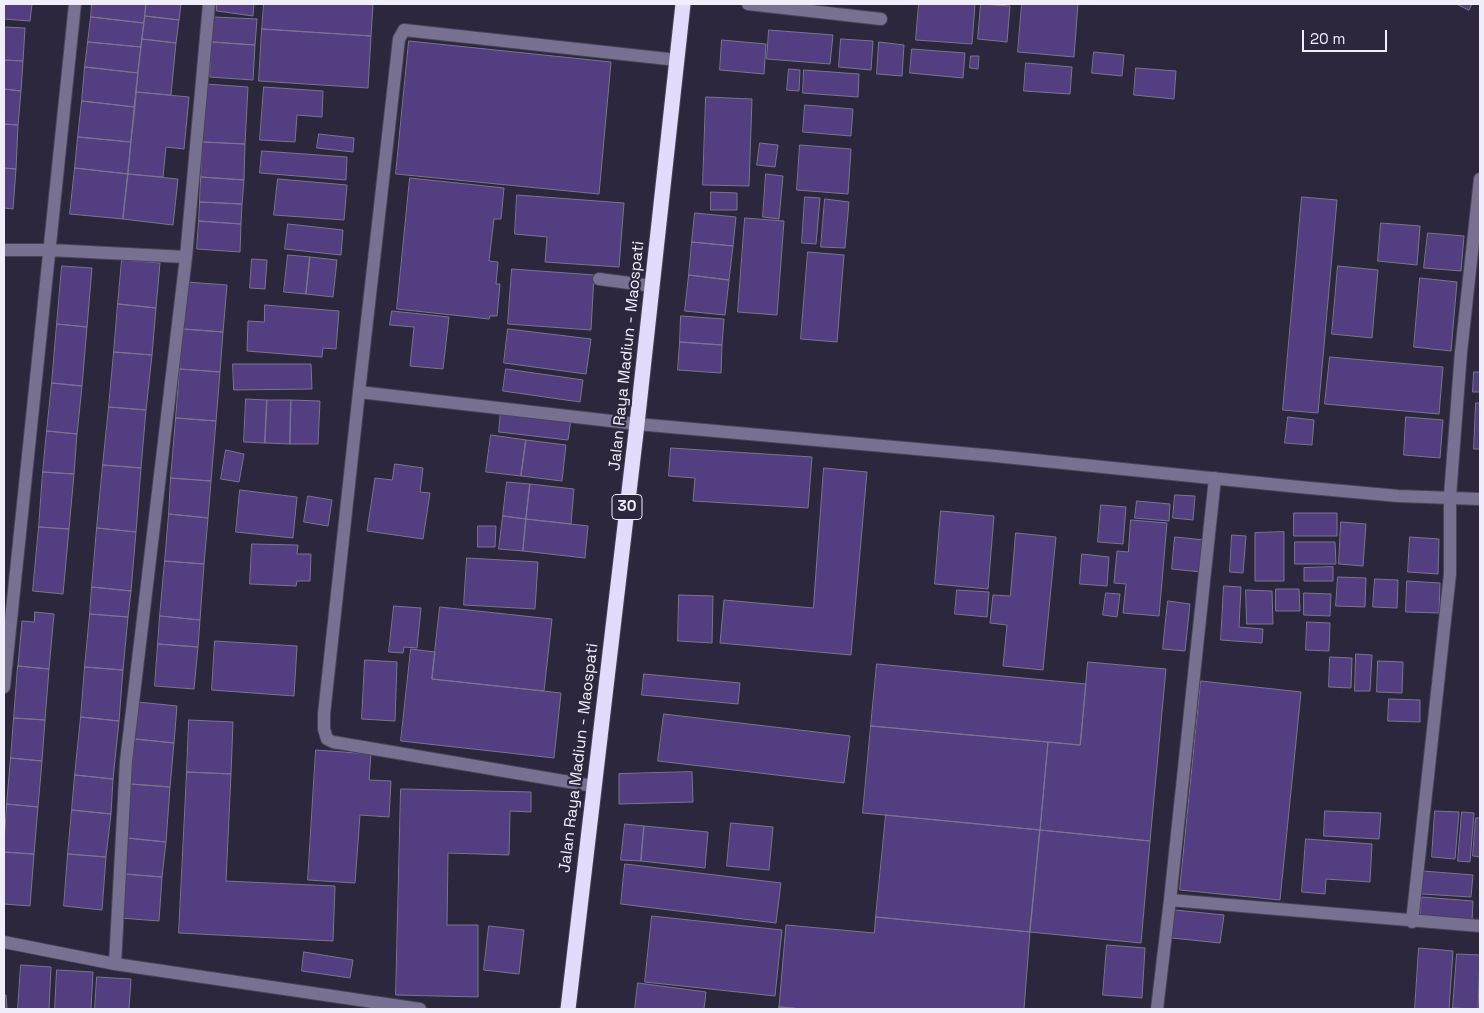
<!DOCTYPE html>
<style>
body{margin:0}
#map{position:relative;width:1484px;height:1013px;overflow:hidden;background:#2c273c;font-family:"Space Grotesk",sans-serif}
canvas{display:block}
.frame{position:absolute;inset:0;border:5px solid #f1eefc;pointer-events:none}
.scale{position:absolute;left:1302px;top:30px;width:85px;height:22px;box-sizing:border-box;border:2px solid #f1eefc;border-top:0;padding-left:6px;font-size:15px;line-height:18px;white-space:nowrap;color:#f1eefc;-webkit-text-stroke:4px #2c273c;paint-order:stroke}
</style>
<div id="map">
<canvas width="1484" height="1013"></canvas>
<div class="frame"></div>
<div class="scale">20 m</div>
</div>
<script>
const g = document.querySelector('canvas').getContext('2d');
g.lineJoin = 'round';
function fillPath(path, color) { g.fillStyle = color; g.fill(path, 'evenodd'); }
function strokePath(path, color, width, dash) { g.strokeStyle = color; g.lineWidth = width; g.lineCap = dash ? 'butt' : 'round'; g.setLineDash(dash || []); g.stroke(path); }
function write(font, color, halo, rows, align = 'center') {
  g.font = font + ' "Space Grotesk",sans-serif'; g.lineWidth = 4.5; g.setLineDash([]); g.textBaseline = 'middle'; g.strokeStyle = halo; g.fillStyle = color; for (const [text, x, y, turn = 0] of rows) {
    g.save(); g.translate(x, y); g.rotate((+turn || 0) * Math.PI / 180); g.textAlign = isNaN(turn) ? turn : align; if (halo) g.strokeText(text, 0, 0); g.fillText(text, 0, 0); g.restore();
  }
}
const building = new Path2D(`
 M4 4H32L30 21 4 19Z
 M92 4H146L144 23 91 17Z
 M146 4H181L179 20 145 16Z
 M217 4H254L253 16 217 11Z
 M264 4H373L371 36 262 29Z
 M919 4H975L972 44 916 40Z
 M981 4 1010 6 1007 42 978 39Z
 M1022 4H1078L1074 57 1018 52Z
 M1457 4H1472L1469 10Z
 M145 16 179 20 176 43 142 39Z
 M91 17 144 23 141 47 88 42Z
 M214 17 257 19 255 45 212 42Z
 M4 27 25 28 23 61 4 60Z
 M262 29 371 36 368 88 259 81Z
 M769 30 833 35 830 64 767 59Z
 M142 39 176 43 171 95 136 92Z
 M841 39 873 41 871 70 839 67Z
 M722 40 766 44 764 74 720 70Z
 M409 41 611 62 599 194 396 174Z
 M88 42 141 47 138 73 85 67Z
 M212 42 255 45 253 80 210 77Z
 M879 42 904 45 902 76 877 74Z
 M912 49 965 53 963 78 910 73Z
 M1094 52 1124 55 1122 76 1092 73Z
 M971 56H979L978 69 970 68Z
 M4 60 23 61 21 91 4 89Z
 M1026 63 1072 67 1070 94 1024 91Z
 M85 67 138 73 135 107 82 101Z
 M1136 68 1176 71 1174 99 1134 95Z
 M789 69 800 70 799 91 787 90Z
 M804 70 859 74 858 97 803 93Z
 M206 84 248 87 245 144 203 142Z
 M264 87 323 91 322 117 297 115 295 142 260 140Z
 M4 89 21 91 18 125 4 124Z
 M136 92 189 97 184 149 166 147 163 177 128 174Z
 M706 97 752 99 749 186 703 185Z
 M82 101 135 107 131 142 78 137Z
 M805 105 853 109 851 136 803 132Z
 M4 124 18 125 16 169 4 168Z
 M319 134 354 138 353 152 317 148Z
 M78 137 131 142 128 174 75 168Z
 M203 142 245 144 244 180 201 177Z
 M760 143 778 145 775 167 757 165Z
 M800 145 851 149 848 194 797 190Z
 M262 151 347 157 346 180 260 173Z
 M4 168 16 169 13 209 4 208Z
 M75 168 128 174 123 219 70 214Z
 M128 174 178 179 173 225 123 219Z
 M766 174 783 176 779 219 763 217Z
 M201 177 244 180 242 204 200 202Z
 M410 178 504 188 501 219H494L489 261 498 262 496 284H500L497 316H490L489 319 397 309Z
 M278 179 347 185 344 220 274 215Z
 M711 192 737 193V210H711Z
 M517 195 624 203 619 267 545 262 547 237 515 234Z
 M805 197 820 198 816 244 802 243Z
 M1302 197 1337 200 1318 413 1283 410Z
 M825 199 849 202 845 248 821 247Z
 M200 202 242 204 241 224 199 221Z
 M695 213 736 217 733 246 692 242Z
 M745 218 784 221 777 315 738 312Z
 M199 221 241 224 240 252 197 249Z
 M1381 223 1420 226 1417 265 1378 261Z
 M288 224 343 230 341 255 285 249Z
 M1428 233 1464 236 1461 271 1424 268Z
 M692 242 733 246 729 280 689 275Z
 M808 252 844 255 837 342 801 339Z
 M288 255 310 257 306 294 284 292Z
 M310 257 337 260 333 297 306 294Z
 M252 259 267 260 265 289 250 288Z
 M122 260 160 263 156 308 118 304Z
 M62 266 92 268 87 327 57 324Z
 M1338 266 1378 270 1372 338 1332 334Z
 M512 269 594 275 591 330 508 324Z
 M689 275 729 280 725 315 685 311Z
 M1420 278 1457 282 1451 351 1414 347Z
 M187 282 227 285 223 332 183 329Z
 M118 304 156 308 152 355 114 352Z
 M265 305 339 311 336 349 323 348 322 357 247 351 248 321 264 322Z
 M392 311 449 317 443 369 410 366 414 327 390 325Z
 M681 316 724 319 722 345 680 342Z
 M57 324 87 327 82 386 52 383Z
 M183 329 223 332 220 372 180 369Z
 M508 329 591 339 586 374 504 363Z
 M680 342 722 345 721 373 678 370Z
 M114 352 152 355 146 410 109 407Z
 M1330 357 1443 367 1439 414 1325 404Z
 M233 364H311L312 389 234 390Z
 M180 369 220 372 216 421 176 418Z
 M506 369 583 380 580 402 503 391Z
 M1474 372H1480V392H1473Z
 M52 383 82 386 77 434 47 431Z
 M246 399 267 400 265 443 244 442Z
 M267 400H291L290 444 265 443Z
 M291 400 320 401 318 444H290Z
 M1476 403H1480V449H1474Z
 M109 407 146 410 141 468 103 465Z
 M501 410 571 419 568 440 499 432Z
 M1288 417 1314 420 1312 445 1285 443Z
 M1406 417 1443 420 1440 458 1404 455Z
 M176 418 216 421 211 481 171 478Z
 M47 431 77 434 74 474 43 472Z
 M491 435 526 440 521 476 486 472Z
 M526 440 566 445 562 481 521 476Z
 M671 448 812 457 808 508 693 501 695 478 669 476Z
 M226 450 244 454 239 482 221 479Z
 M395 464 423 468 420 492 430 493 423 539 367 531 375 478 392 480Z
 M103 465 141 468 136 532 97 528Z
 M824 468 867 472 851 655 720 643 724 600 813 608Z
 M43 472 74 474 69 529 39 527Z
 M171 478 211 481 208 518 169 514Z
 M507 482 530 484 526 519 503 516Z
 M530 484 574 489 571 524 526 519Z
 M240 490 297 497 293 538 236 532Z
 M1175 495 1195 496 1193 520 1173 518Z
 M308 496 332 500 328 526 304 522Z
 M1137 501 1170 504 1169 521 1135 518Z
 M1101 505 1126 507 1123 544 1098 542Z
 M941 511 994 516 988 589 935 584Z
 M1294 513H1337V536H1294Z
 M169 514 208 518 204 564 165 561Z
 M503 516 526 519 523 551 499 549Z
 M526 519 588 526 585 558 523 551Z
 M1131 520 1167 523 1159 616 1123 613 1126 584 1114 583 1117 551 1128 552Z
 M1341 522 1366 524 1363 566 1339 564Z
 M478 526H496L495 547H478Z
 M39 527 69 529 63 594 33 591Z
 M97 528 136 532 131 591 92 587Z
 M1284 532V581H1255V533Z
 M1016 533 1056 537 1043 670 1003 666 1007 625 990 623 993 595 1010 596Z
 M1232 535 1246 536 1243 573 1230 572Z
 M1175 537 1205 540 1201 572 1172 569Z
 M1410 537 1439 539 1438 574 1408 572Z
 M1295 542H1335L1336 564H1295Z
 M252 544 298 545 297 554H311L310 581H297L296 586 250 584Z
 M1082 554 1109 557 1107 586 1080 584Z
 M467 558 538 562 535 609 464 605Z
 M165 561 204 564 200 620 160 616Z
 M1333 567V581H1304V568Z
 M1338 577 1366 578 1365 607 1336 606Z
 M1375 579 1398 580 1397 608 1373 607Z
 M1407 581 1440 583 1439 613 1406 612Z
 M1224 586 1241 587 1239 627 1263 629 1262 643 1221 640Z
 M92 587 131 591 128 617 90 614Z
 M1276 589H1299L1300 611H1276Z
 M957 590 989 592 987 617 955 614Z
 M1246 590 1272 591 1273 624H1247Z
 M1106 593 1120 594 1117 617 1103 615Z
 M1304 593 1331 594 1330 616 1304 615Z
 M679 595 713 596 712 643 678 641Z
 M1168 601 1190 604 1185 651 1163 649Z
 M394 606 421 608 417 648 404 647 403 653 389 652Z
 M440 607 552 619 544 691 432 679Z
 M35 612 54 614 49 669 18 666 22 621 34 622Z
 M90 614 128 617 123 670 85 667Z
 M160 616 200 620 198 647 158 644Z
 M1307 622 1330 623 1329 651 1306 650Z
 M215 641 297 646 294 696 212 690Z
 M158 644 198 647 194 689 155 686Z
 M411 649 435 652 432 679 561 693 554 758 401 741Z
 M1356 654 1372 655 1370 691H1355Z
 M1330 657 1352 658 1351 688 1329 687Z
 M365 660 397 662 395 721 362 719Z
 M1378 661 1403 662 1402 693 1377 692Z
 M1088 662 1166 669 1150 841 1040 830 1048 742 1080 745Z
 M877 664 1086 684 1080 745 871 726Z
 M18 666 49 669 45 720 14 718Z
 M85 667 123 670 119 721 81 717Z
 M644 674 740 683 738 704 642 695Z
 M1201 681 1301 692 1280 900 1180 890Z
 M1389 699 1420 700V722L1388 721Z
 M138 702 177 706 174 743 135 739Z
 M664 714 850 736 844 783 658 761Z
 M81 717 119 721 113 779 75 775Z
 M14 718 45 720 42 761 11 758Z
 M189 720 233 722 231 774 187 772Z
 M871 726 1048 742 1040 830 863 813Z
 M135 739 174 743 170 787 131 784Z
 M316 750 371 754 369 780 391 781 389 817 360 815 355 883 308 880Z
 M11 758 42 761 38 807 7 804Z
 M187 772 231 774 226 881 335 886 333 941 179 933Z
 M692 772 693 802 619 804V774Z
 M75 775 113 779 111 814 72 810Z
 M131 784 170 787 166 842 127 838Z
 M401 789 531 792V812L510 811 509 855 448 853 447 925H478V997L396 995Z
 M7 804 38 807 34 854 4 852Z
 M72 810 111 814 106 857 68 854Z
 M1325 811 1381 813 1379 839 1324 836Z
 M1435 811 1459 812 1455 859 1432 857Z
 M1462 812 1474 813 1470 862 1458 861Z
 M886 815 1040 830 1030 932 876 917Z
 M1476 818H1480V857L1473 856Z
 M731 823 773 827 769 870 727 866Z
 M625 824 644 826 641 861 621 860Z
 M644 826 708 832 705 868 641 861Z
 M1040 830 1150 841 1141 943 1030 932Z
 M127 838 166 842 162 877 124 874Z
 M1306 839 1372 844 1370 882 1326 879 1325 894 1302 892Z
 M4 852 34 854 30 906 4 904Z
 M68 854 106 857 102 910 64 906Z
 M625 864 781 883 776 923 621 904Z
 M1423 871 1473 875 1471 897 1422 894Z
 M124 874 162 877 159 921 120 918Z
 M1422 897 1473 901 1472 922 1420 918Z
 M1175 910 1224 915 1220 943 1172 938Z
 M652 916 782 930 775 996 645 982Z
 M876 917 1030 932 1024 1009H803L779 1007 786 925 874 933Z
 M489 926 524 930 519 974 484 970Z
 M1107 945 1145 948 1142 998 1103 995Z
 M1419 948 1453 951 1449 1009H1415Z
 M304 952 353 960 350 978 302 971Z
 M1457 954 1480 955 1478 1009 1453 1008Z
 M21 965 51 967 49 1009H18Z
 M57 970 93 972 91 1009H55Z
 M97 977 131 979 129 1009H95Z
 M638 983 706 992 704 1009H635Z
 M4 995H6L7 1009H4Z
 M779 1007 803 1009H779Z`);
const minor = new Path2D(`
 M748 4 881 19
 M677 60 404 30 399 39 359 392 637 424 995 456 1299 487 1398 496 1480 499
 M4 250H50L186 257
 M599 279 652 286
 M359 392 324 714V729L327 739 333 742 593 786
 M4 687 75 4
 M1170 900 1215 478
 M1412 922 1450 574V496L1461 352 1480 179
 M4 942 115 964 420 1009
 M115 964 126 761 186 257 209 4
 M1157 1009 1170 900 1480 926`);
const highway = new Path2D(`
 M568 1009 637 424 683 4`);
const shields = [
 [627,507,30]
];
const shieldNames = [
 ["30",627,507]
];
const streetNames = [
 ["Jalan Raya Madiun - Maospati",627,356,-84],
 ["Jalan Raya Madiun - Maospati",579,758,-83]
];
fillPath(building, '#523e81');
strokePath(building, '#7a758e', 1);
strokePath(minor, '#484357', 14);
strokePath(highway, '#484357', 17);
strokePath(minor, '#787191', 12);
strokePath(highway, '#e2dbfb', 15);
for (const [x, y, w] of shields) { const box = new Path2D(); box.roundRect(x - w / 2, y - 12.5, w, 25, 4); g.fillStyle = '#2c273c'; g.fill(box); strokePath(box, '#f1eefc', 1); }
write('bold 15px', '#f1eefc', null, shieldNames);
write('16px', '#f1eefc', '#2c273c', streetNames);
</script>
